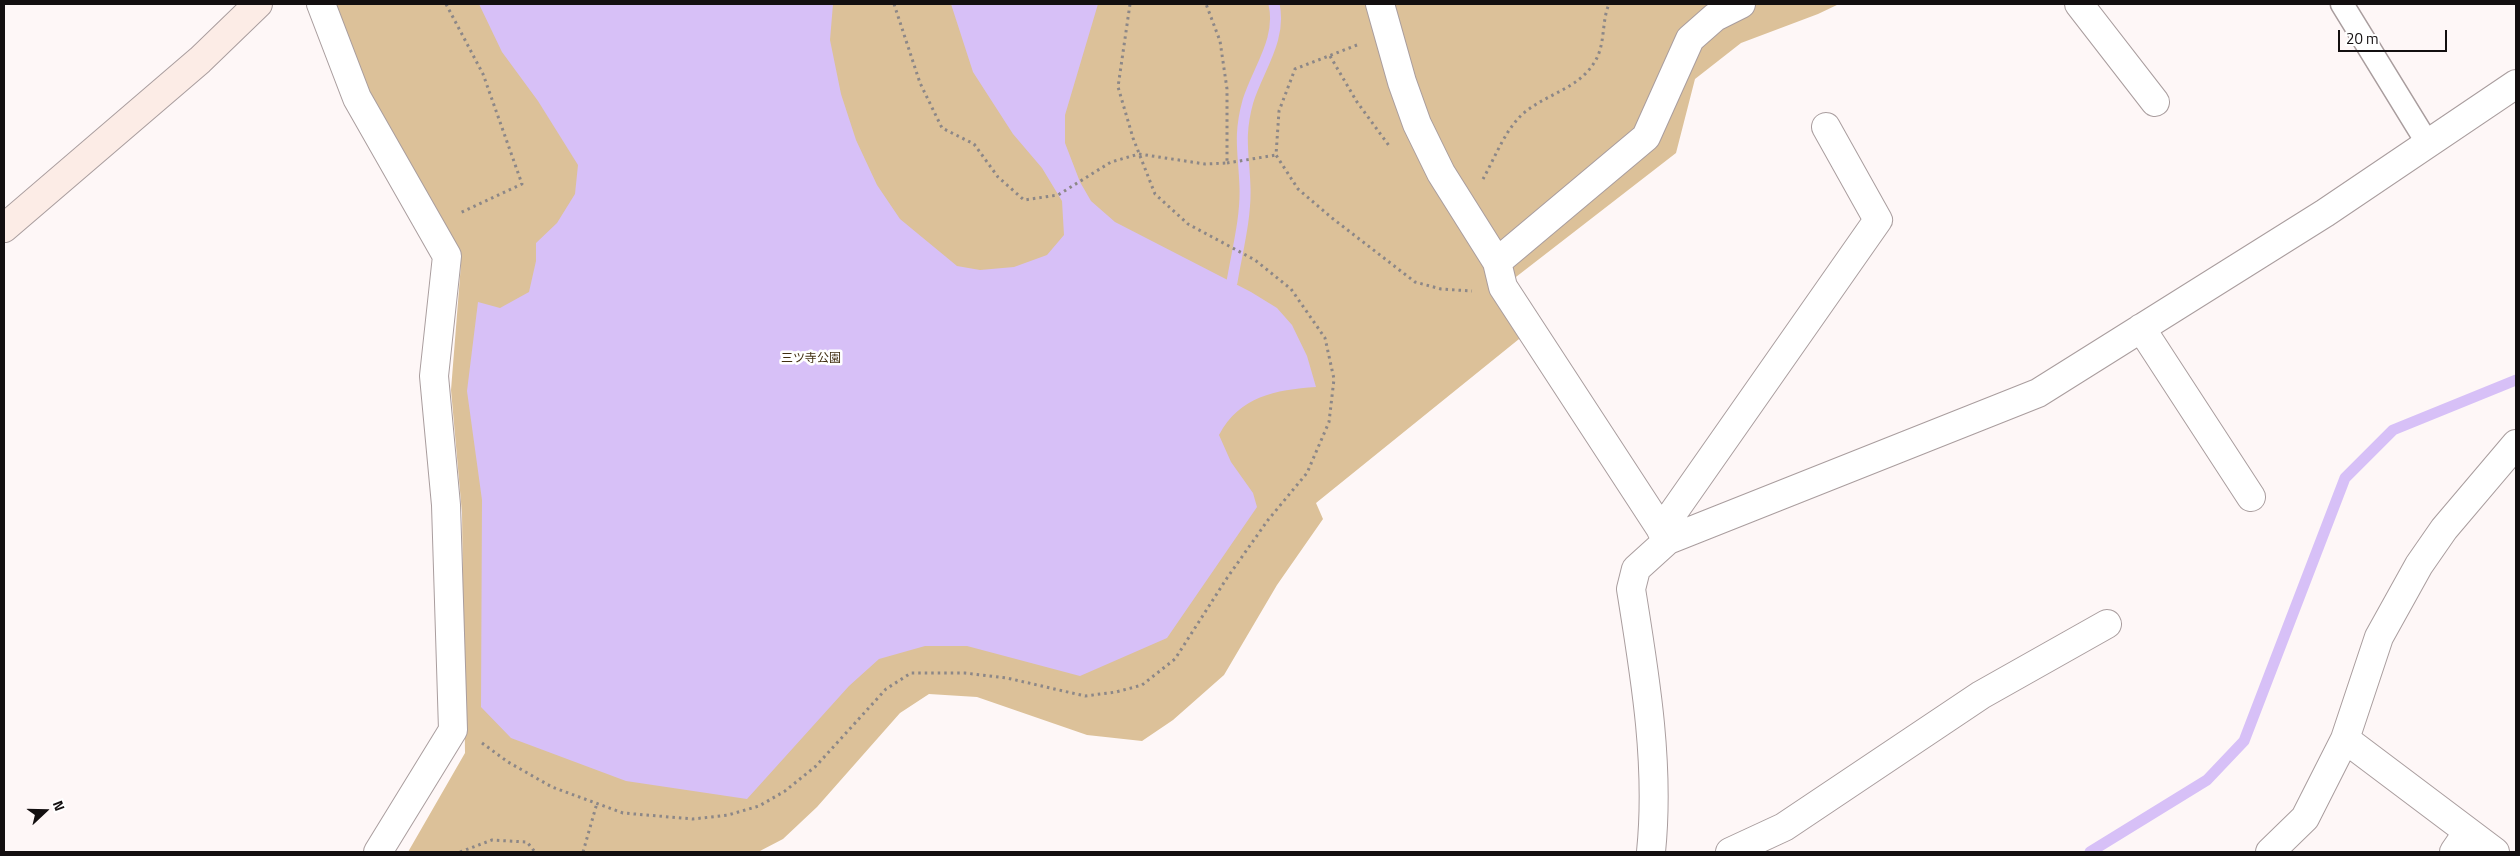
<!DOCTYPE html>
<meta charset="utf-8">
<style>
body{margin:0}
#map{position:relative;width:2520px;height:856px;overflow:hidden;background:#fef7f7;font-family:"Titillium Web",sans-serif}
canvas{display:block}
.frame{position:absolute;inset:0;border:5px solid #130f10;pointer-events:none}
.north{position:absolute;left:20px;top:786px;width:50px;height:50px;-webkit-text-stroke:4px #fff;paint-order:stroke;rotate:69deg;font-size:14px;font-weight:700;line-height:20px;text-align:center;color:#130f10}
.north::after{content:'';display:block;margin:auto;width:18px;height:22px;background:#130f10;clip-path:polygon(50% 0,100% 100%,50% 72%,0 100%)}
.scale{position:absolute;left:2338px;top:30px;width:109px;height:22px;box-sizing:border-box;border:2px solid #130f10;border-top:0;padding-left:6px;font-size:15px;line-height:18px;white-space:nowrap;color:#130f10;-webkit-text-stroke:4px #fff;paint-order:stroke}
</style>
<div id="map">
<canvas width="2520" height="856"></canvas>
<div class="frame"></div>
<div class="north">N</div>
<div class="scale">20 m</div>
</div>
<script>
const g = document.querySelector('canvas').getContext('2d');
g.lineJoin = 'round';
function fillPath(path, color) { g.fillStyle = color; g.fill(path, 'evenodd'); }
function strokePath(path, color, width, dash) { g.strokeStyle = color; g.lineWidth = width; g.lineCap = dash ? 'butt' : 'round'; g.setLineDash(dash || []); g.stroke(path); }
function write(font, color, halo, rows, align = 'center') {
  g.font = font + ' "Titillium Web","Noto Sans JP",sans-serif'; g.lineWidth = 5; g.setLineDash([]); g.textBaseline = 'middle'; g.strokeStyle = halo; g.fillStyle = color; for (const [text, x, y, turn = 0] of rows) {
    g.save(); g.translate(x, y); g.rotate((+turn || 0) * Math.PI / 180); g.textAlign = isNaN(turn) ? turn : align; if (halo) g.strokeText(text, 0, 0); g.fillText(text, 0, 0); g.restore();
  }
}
const green = new Path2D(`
 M333 4H1839L1818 14 1741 43 1695 79 1676 153 1503 287 1524 335 1316 503 1323 519 1277 585 1224 675 1173 720 1142 741 1087 735 977 697 929 694 900 713 817 807 783 839 758 852H408L465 753 462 513 451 390 461 264 375 104Z`);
const water = new Path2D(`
 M479 4H833L830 40 841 94 856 140 877 185 900 219 957 266 980 270 1014 267 1047 255 1064 235 1062 201 1042 168 1013 134 973 72 951 4H1098L1065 115V143L1080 182 1091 201 1115 222 1251 292 1277 308 1292 325 1307 356 1316 387C1275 390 1240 396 1219 435L1231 462 1253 493 1257 507 1167 638 1080 676 967 646H925L879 659 849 686 747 799 626 781 511 738 481 707 482 500 467 391 478 302 500 308 529 292 536 261V243L557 223 575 194 578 165 538 101 502 52Z`);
const stream = new Path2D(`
 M1222 293 1232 282C1237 252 1246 218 1245 188 1244 153 1238 137 1248 101 1258 69 1282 39 1274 4
 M2090 852 2207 780 2244 741 2345 478 2393 430 2516 380`);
const path = new Path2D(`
 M446 4 483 74 522 184 460 213
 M894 4 920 83 942 128 974 144 998 177 1024 200 1058 195 1111 162 1139 154 1205 164 1227 163V89L1220 41 1206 4
 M1357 45 1295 69 1279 111 1276 155 1298 189 1332 218 1415 282 1441 289 1472 291
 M1330 56 1357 102 1390 147
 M1227 163 1276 155
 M1483 179C1496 156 1507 124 1529 109 1551 93 1579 87 1594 63 1606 45 1601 23 1609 4
 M482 743 508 762 552 787 623 813 693 819 728 815 759 806 785 791 816 766 886 689 911 673H965L1007 678 1085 696 1116 692 1142 685 1175 659 1227 578 1268 520 1307 473 1329 422 1334 379 1325 338 1291 289 1255 260 1188 224 1155 194 1133 138 1118 87 1130 4
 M460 852 492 840 527 842 535 852
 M583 852 597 803`);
const lane = new Path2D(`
 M2342 4 2428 144`);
const street = new Path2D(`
 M321 4 357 98 447 256 434 376 446 505 453 730 378 852
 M1380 4 1402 82 1417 124 1441 173 1497 262 1503 287 1668 540
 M2079 4 2155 102
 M1497 262 1646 137 1690 39 1715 17 1741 4
 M2141 328 2251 497
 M1661 530 1878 220 1826 127
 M2345 739 2495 852
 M1651 852C1660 764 1645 676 1631 589L1636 569 1668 540 2038 393 2325 213 2516 84
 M1730 852 1784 827 1981 695 2107 624
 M2270 852 2305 818 2345 739 2379 637 2419 565 2444 529 2516 444
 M2454 852 2467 833`);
const secondary = new Path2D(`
 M4 228 200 60 258 4`);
const parkNames = [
 ["三ツ寺公園",811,359]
];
fillPath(green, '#dcc199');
fillPath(water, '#d7c0f7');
strokePath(stream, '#d7c0f7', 11);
strokePath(lane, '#a99d9e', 25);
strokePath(street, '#a99d9e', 30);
strokePath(secondary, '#a99d9e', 30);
strokePath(path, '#8c8787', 3, [2.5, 4]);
strokePath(lane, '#fff', 22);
strokePath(street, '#fff', 28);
strokePath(secondary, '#fcece6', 28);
write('12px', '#402e10', '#fff', parkNames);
</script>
